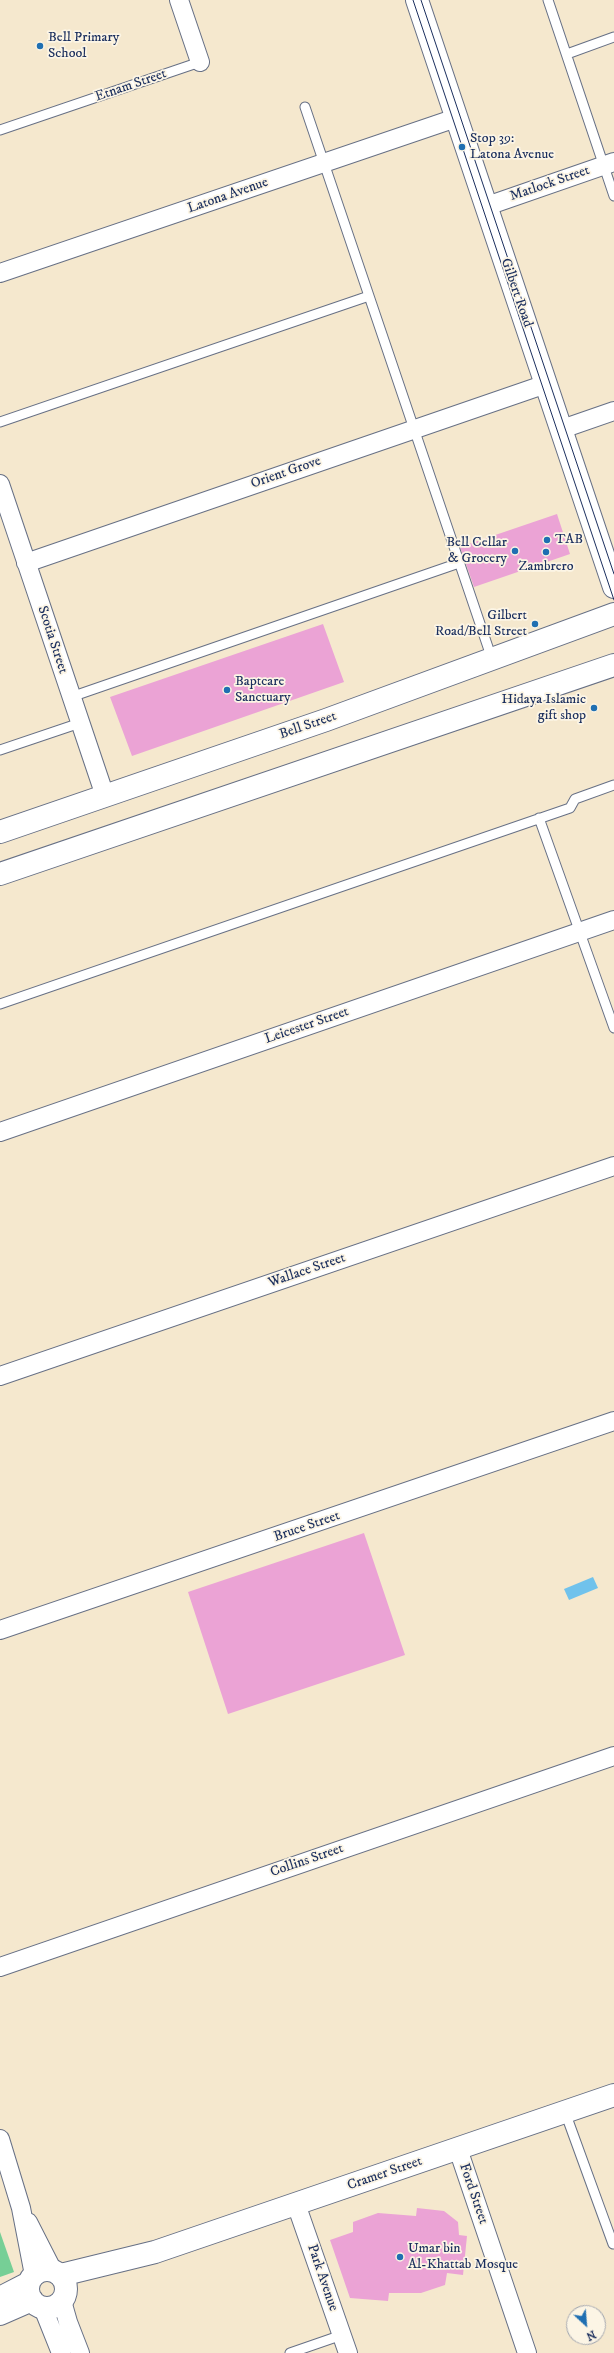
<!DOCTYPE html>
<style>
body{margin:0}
#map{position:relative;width:614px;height:2353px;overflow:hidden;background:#f5e8ce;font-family:"IM FELL DW Pica",serif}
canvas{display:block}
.north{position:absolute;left:566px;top:2305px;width:40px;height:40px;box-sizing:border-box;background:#fcf5e5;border:1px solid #a2a6af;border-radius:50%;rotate:154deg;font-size:11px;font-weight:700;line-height:16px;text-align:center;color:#1b2f5e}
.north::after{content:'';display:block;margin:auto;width:14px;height:18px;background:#1f6fb2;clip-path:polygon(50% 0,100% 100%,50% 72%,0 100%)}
</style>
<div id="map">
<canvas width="614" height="2353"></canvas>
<div class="north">N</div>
</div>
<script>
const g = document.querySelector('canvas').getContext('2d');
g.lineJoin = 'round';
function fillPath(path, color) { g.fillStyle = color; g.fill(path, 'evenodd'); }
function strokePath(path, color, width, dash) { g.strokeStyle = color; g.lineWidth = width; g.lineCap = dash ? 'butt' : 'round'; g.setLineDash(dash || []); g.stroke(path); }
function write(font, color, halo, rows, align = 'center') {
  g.font = font + ' "IM FELL DW Pica",serif'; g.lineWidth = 3.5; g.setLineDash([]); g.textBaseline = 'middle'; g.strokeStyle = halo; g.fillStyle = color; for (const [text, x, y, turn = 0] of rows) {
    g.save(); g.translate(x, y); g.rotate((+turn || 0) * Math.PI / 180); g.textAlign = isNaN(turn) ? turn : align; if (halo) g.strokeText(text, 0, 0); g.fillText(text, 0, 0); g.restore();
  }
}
const green = new Path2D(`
 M0 2232 14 2272 0 2277Z`);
const water = new Path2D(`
 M593 1577 598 1588 569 1600 564 1589Z`);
const building = new Path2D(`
 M557 514 570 554 474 587 460 547Z
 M323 624 344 682 132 756 110 697Z
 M364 1533 405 1655 228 1714 188 1592Z
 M417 2208 444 2211 458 2222 459 2235 467 2236 463 2275 447 2273 445 2285 421 2293H389L388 2301 350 2298 330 2240 353 2232V2222L378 2213 416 2216Z`);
const service = new Path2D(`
 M548 0 614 196
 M567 54 614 37
 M305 107 492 659
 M0 130 200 62
 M0 422 369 296
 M71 697 459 563
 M0 750 80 723
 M539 818 614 1028
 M0 1004 570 808 575 799 614 785
 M565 2112 613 2244
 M290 2353 342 2335`);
const minor = new Path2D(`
 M179 0 200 62
 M487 206 614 162
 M0 273 456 118
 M562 429 614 411
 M0 484 105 796
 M26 563 546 384
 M0 1132 614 920
 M0 1376 614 1166
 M0 1630 614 1421
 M0 1967 614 1756
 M0 2139 21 2208 34 2275
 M458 2149 527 2353
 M296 2204 348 2353
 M28 2222 53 2271
 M62 2301 68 2322 80 2353
 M43 2308 61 2353`);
const tertiary = new Path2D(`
 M417 0 614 587
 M28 2289a19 19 0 1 1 38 0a19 19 0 1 1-38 0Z
 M61 2275 155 2252 614 2095
 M0 2298 29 2283
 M0 2314 32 2300`);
const trunk = new Path2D(`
 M0 832 326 720 614 614
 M0 874 614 665`);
const tram = new Path2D(`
 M413 0 614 600
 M421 0 614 574`);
const markers = [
 [40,46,4,"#1f6fb2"],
 [462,147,4,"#1f6fb2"],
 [547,540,4,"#1f6fb2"],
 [515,551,4,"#1f6fb2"],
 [546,552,4,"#1f6fb2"],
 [535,624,4,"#1f6fb2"],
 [227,690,4,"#1f6fb2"],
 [594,708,4,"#1f6fb2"],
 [400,2257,4,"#1f6fb2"]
];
const poiNames = [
 ["Bell Primary",48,38],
 ["School",48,54],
 ["Stop 39:",470,139],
 ["Latona Avenue",470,155],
 ["TAB",555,540],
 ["Bell Cellar",507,543,"right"],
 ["& Grocery",507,559,"right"],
 ["Zambrero",546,567,"center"],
 ["Gilbert",527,616,"right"],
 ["Road/Bell Street",527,632,"right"],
 ["Baptcare",235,682],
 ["Sanctuary",235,698],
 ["Hidaya Islamic",586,700,"right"],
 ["gift shop",586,716,"right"],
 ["Umar bin",408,2249],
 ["Al-Khattab Mosque",408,2265]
];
const streetNames = [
 ["Etnam Street",131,86,-19],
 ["Matlock Street",550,184,-19],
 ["Latona Avenue",228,196,-19],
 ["Gilbert Road",516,293,71],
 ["Orient Grove",286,473,-19],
 ["Scotia Street",52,640,72],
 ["Bell Street",308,726,-19],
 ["Leicester Street",307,1026,-19],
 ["Wallace Street",307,1271,-19],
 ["Bruce Street",307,1527,-19],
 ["Collins Street",307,1861,-19],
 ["Cramer Street",385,2174,-19],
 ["Ford Street",473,2194,71],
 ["Park Avenue",322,2278,71]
];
fillPath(green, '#76cf96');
fillPath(water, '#70c2ec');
fillPath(building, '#eba3d5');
strokePath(service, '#677085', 11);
strokePath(minor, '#677085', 20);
strokePath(tertiary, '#677085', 24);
strokePath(trunk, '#677085', 24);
strokePath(service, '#fff', 9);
strokePath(minor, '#fff', 18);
strokePath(tertiary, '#fff', 22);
strokePath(trunk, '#fff', 22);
strokePath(tram, '#1b2f5e', 1);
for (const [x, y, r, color] of markers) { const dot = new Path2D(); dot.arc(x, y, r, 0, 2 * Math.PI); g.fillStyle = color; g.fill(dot); strokePath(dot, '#fcf5e5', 1.5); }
write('14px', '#1b2f5e', '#fcf5e5', poiNames, 'left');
write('14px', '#1b2f5e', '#fcf5e5', streetNames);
</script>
